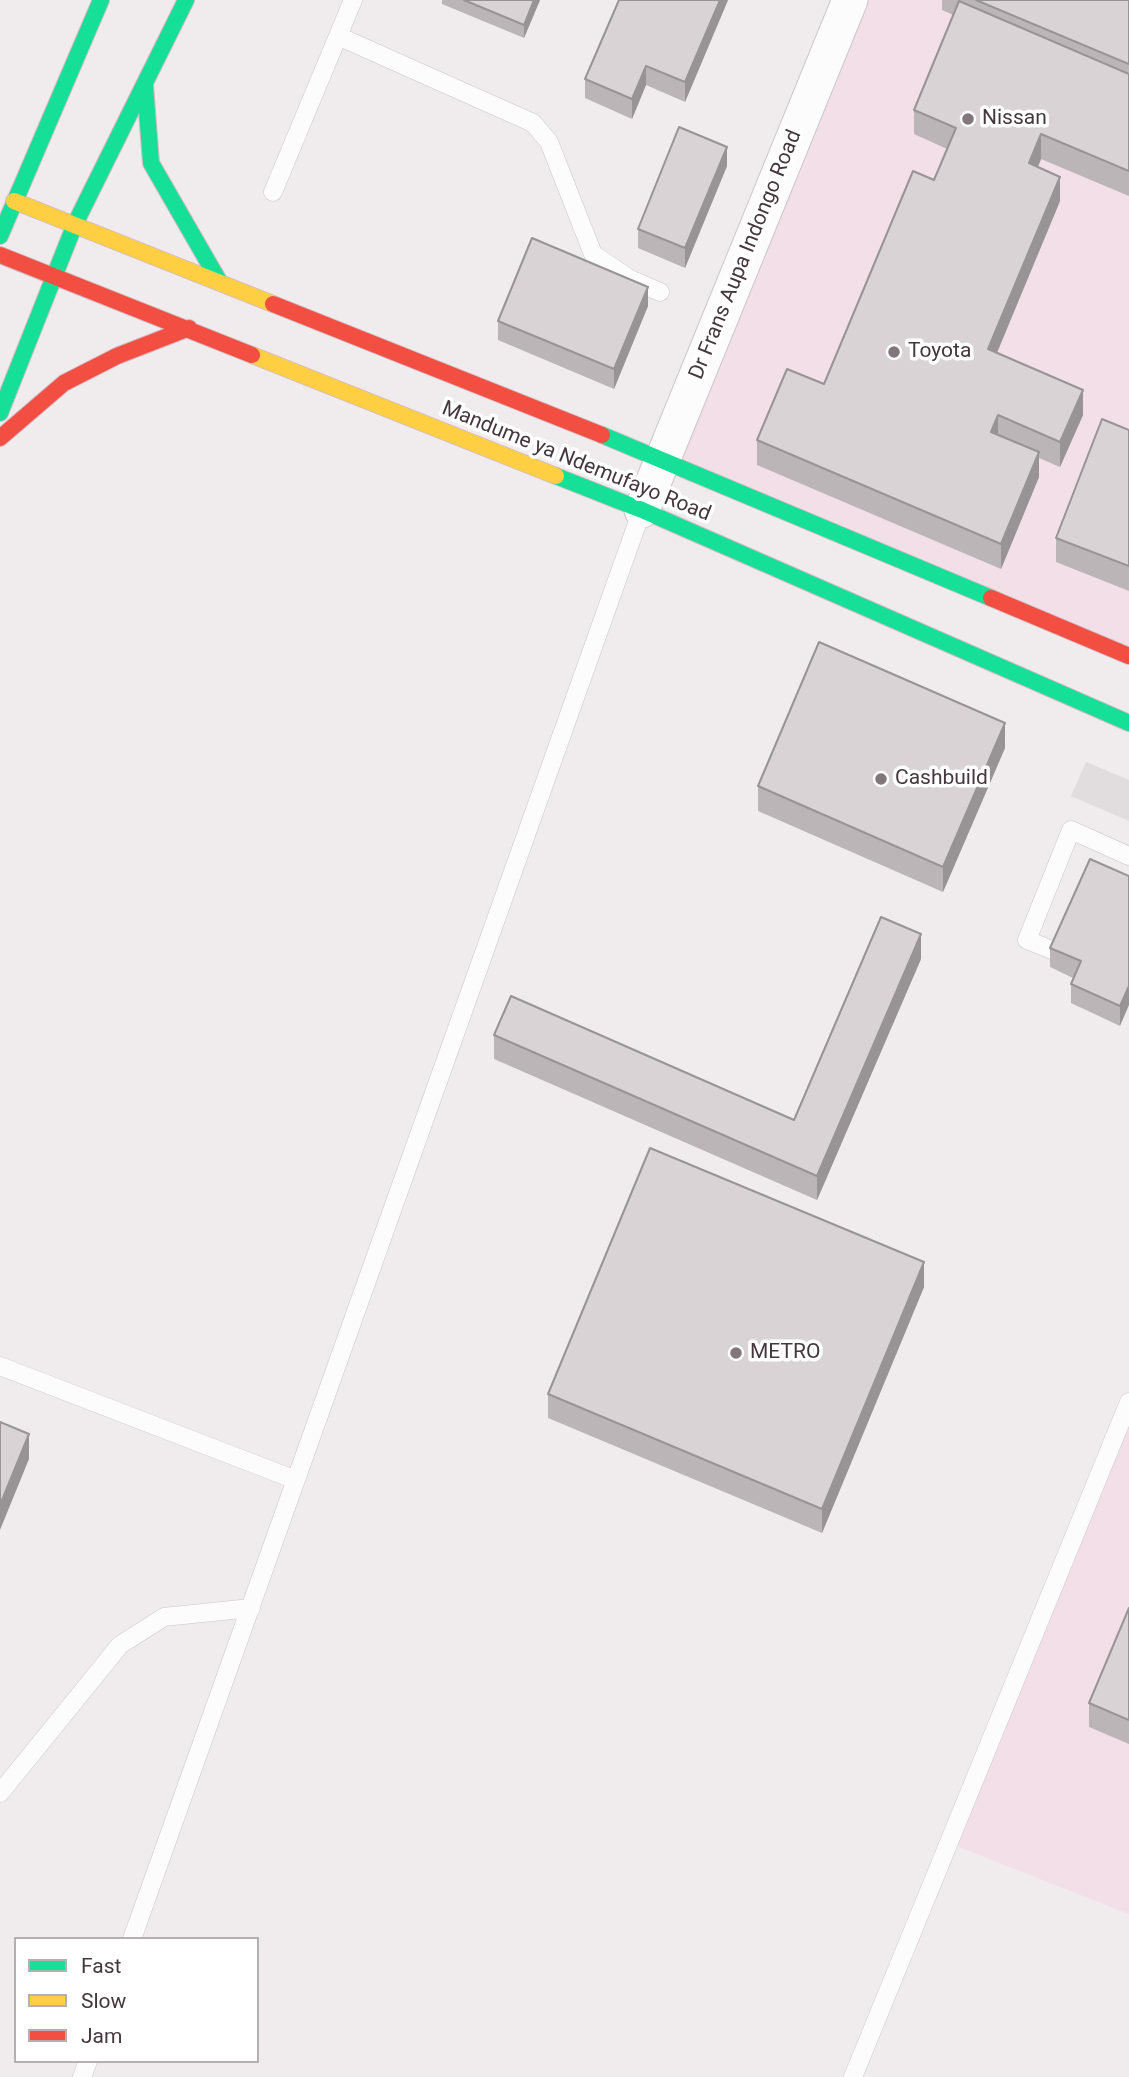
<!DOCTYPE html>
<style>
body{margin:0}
#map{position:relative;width:1129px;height:2077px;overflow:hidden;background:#f0ebed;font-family:Roboto,sans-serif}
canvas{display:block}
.legend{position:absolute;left:14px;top:1937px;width:245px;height:126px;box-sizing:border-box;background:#fff;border:2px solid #b5afb2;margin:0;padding:9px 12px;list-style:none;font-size:21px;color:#45373e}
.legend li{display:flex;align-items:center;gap:14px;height:35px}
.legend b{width:35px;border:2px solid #b5afb2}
</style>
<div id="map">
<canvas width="1129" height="2077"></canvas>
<ul class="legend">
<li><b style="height:9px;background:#16e098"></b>Fast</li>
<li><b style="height:9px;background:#ffcf43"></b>Slow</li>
<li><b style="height:9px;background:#f24e42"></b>Jam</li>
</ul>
</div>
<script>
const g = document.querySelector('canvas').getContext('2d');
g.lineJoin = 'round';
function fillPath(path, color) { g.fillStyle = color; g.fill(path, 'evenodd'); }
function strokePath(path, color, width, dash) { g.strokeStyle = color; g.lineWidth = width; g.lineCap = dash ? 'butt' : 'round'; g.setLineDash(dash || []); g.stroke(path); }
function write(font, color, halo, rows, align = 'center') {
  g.font = font + ' Roboto,sans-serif'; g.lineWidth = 7; g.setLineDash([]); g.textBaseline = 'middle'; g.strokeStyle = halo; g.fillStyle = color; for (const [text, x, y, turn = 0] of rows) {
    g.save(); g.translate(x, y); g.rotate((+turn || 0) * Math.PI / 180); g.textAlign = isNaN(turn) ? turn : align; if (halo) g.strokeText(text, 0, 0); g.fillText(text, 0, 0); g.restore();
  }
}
const commercial = new Path2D(`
 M850 0H1129V656L663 459Z
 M1129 1402V1914L949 1843Z`);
const parking = new Path2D(`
 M1086 762 1129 780V821L1071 796Z`);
const lane = new Path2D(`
 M338 36 533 123 549 142 593 254 630 279 660 292
 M273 192 353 0
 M1057 952 1027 940 1071 830 1129 856
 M0 1366 296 1480
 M0 1793 120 1645 164 1617 251 1608
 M132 1939 642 510
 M82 2077 88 2061
 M853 2077 1129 1402`);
const street = new Path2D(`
 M642 510 850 0`);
const fast = new Path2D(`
 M145 85 151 163 219 281
 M0 236 101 0
 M0 413 75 224 186 0
 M602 435 991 598
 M556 476 642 510 1129 723`);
const slow = new Path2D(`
 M14 201 273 304
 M252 355 556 476`);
const jam = new Path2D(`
 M0 255 252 355
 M273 304 602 435
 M0 438 64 383 117 356 189 328
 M991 598 1129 656`);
const wall = new Path2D(`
 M442 0H540L524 38 442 4Z
 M619 0H728L685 102 646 85 632 119 585 98V79Z
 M942 0H1129V196L1041 159 1038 167 1060 201 997 353 1083 415 1060 467 1039 458V477L1001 569 757 465V440L824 384 934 180 947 149 914 134V110L953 15 942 10Z
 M727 166 685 268 638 248V229Z
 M648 306 614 389 498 340V321Z
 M1129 430V591L1056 562V538Z
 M1005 748 943 892 758 811V786Z
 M1129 876 1120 1026 1071 1003V984L1073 978 1050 967V948Z
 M921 959 817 1200 494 1059V1035L794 1120Z
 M924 1287 822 1533 548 1418V1394Z
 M1129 1608V1744L1089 1727V1703Z`);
const shadedWall = new Path2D(`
 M534 0H540L524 38V25Z
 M720 0H728L685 102V82Z
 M646 66V85L632 119V99Z
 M1041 134V159L1029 188V163Z
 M727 147V166L685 268V248Z
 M1060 177V201L988 374V349Z
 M648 287V306L614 389V369Z
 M1083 390V415L1060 467V442Z
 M998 415V440L991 432Z
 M1039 452V477L1001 569V544Z
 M1005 723V748L943 892V867Z
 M921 934V959L817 1200V1176Z
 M1129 986V1005L1120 1026V1006Z
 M924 1262V1287L822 1533V1509Z
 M29 1434V1459L0 1530V1505Z`);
const building = new Path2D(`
 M464 0H534L524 25Z
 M619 0H720L685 82 646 66 632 99 585 79Z
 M976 0H1129V64Z
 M959 1 1129 74V171L1041 134 1029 163 1060 177 988 349 1083 390 1060 442 998 415 991 432 1039 452 1001 544 757 440 787 369 824 384 913 171 934 180 956 128 914 110Z
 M679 127 727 147 685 248 638 229Z
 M532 238 648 287 614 369 498 321Z
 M1102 419 1129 430V566L1056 538Z
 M819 642 1005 723 943 867 758 786Z
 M1090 859 1129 876V986L1120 1006 1071 984 1081 961 1050 948Z
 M881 917 921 934 817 1176 494 1035 511 996 794 1120Z
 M650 1148 924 1262 822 1509 548 1394Z
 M0 1422 29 1434 0 1505Z
 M1129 1608V1720L1089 1703Z`);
const markers = [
 [968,119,7,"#81767b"],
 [894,352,7,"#81767b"],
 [881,779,7,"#81767b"],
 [736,1353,7,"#81767b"]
];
const poiNames = [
 ["Nissan",982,119],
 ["Toyota",908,352],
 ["Cashbuild",895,779],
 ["METRO",750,1353]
];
const streetNames = [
 ["Dr Frans Aupa Indongo Road",746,255,-68],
 ["Mandume ya Ndemufayo Road",576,462,22]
];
fillPath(commercial, '#f2dfe8');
fillPath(parking, '#e1dcde');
strokePath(lane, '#ccc7c9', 19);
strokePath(street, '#ccc7c9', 37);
strokePath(fast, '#d1bac2', 18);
strokePath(slow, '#d1bac2', 18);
strokePath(jam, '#d1bac2', 18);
strokePath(lane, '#fdfcfc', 18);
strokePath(street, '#fdfcfc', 35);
strokePath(fast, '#16e098', 16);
strokePath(slow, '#ffcf43', 16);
strokePath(jam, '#f24e42', 16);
fillPath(wall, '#bbb5b8');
fillPath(shadedWall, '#989496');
fillPath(building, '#d9d3d6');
strokePath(building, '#989496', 2);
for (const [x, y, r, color] of markers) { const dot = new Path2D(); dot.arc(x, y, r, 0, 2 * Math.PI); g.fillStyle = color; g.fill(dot); strokePath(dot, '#fff', 2.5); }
write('21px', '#45373e', '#fff', poiNames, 'left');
write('21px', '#45373e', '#fff', streetNames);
</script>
